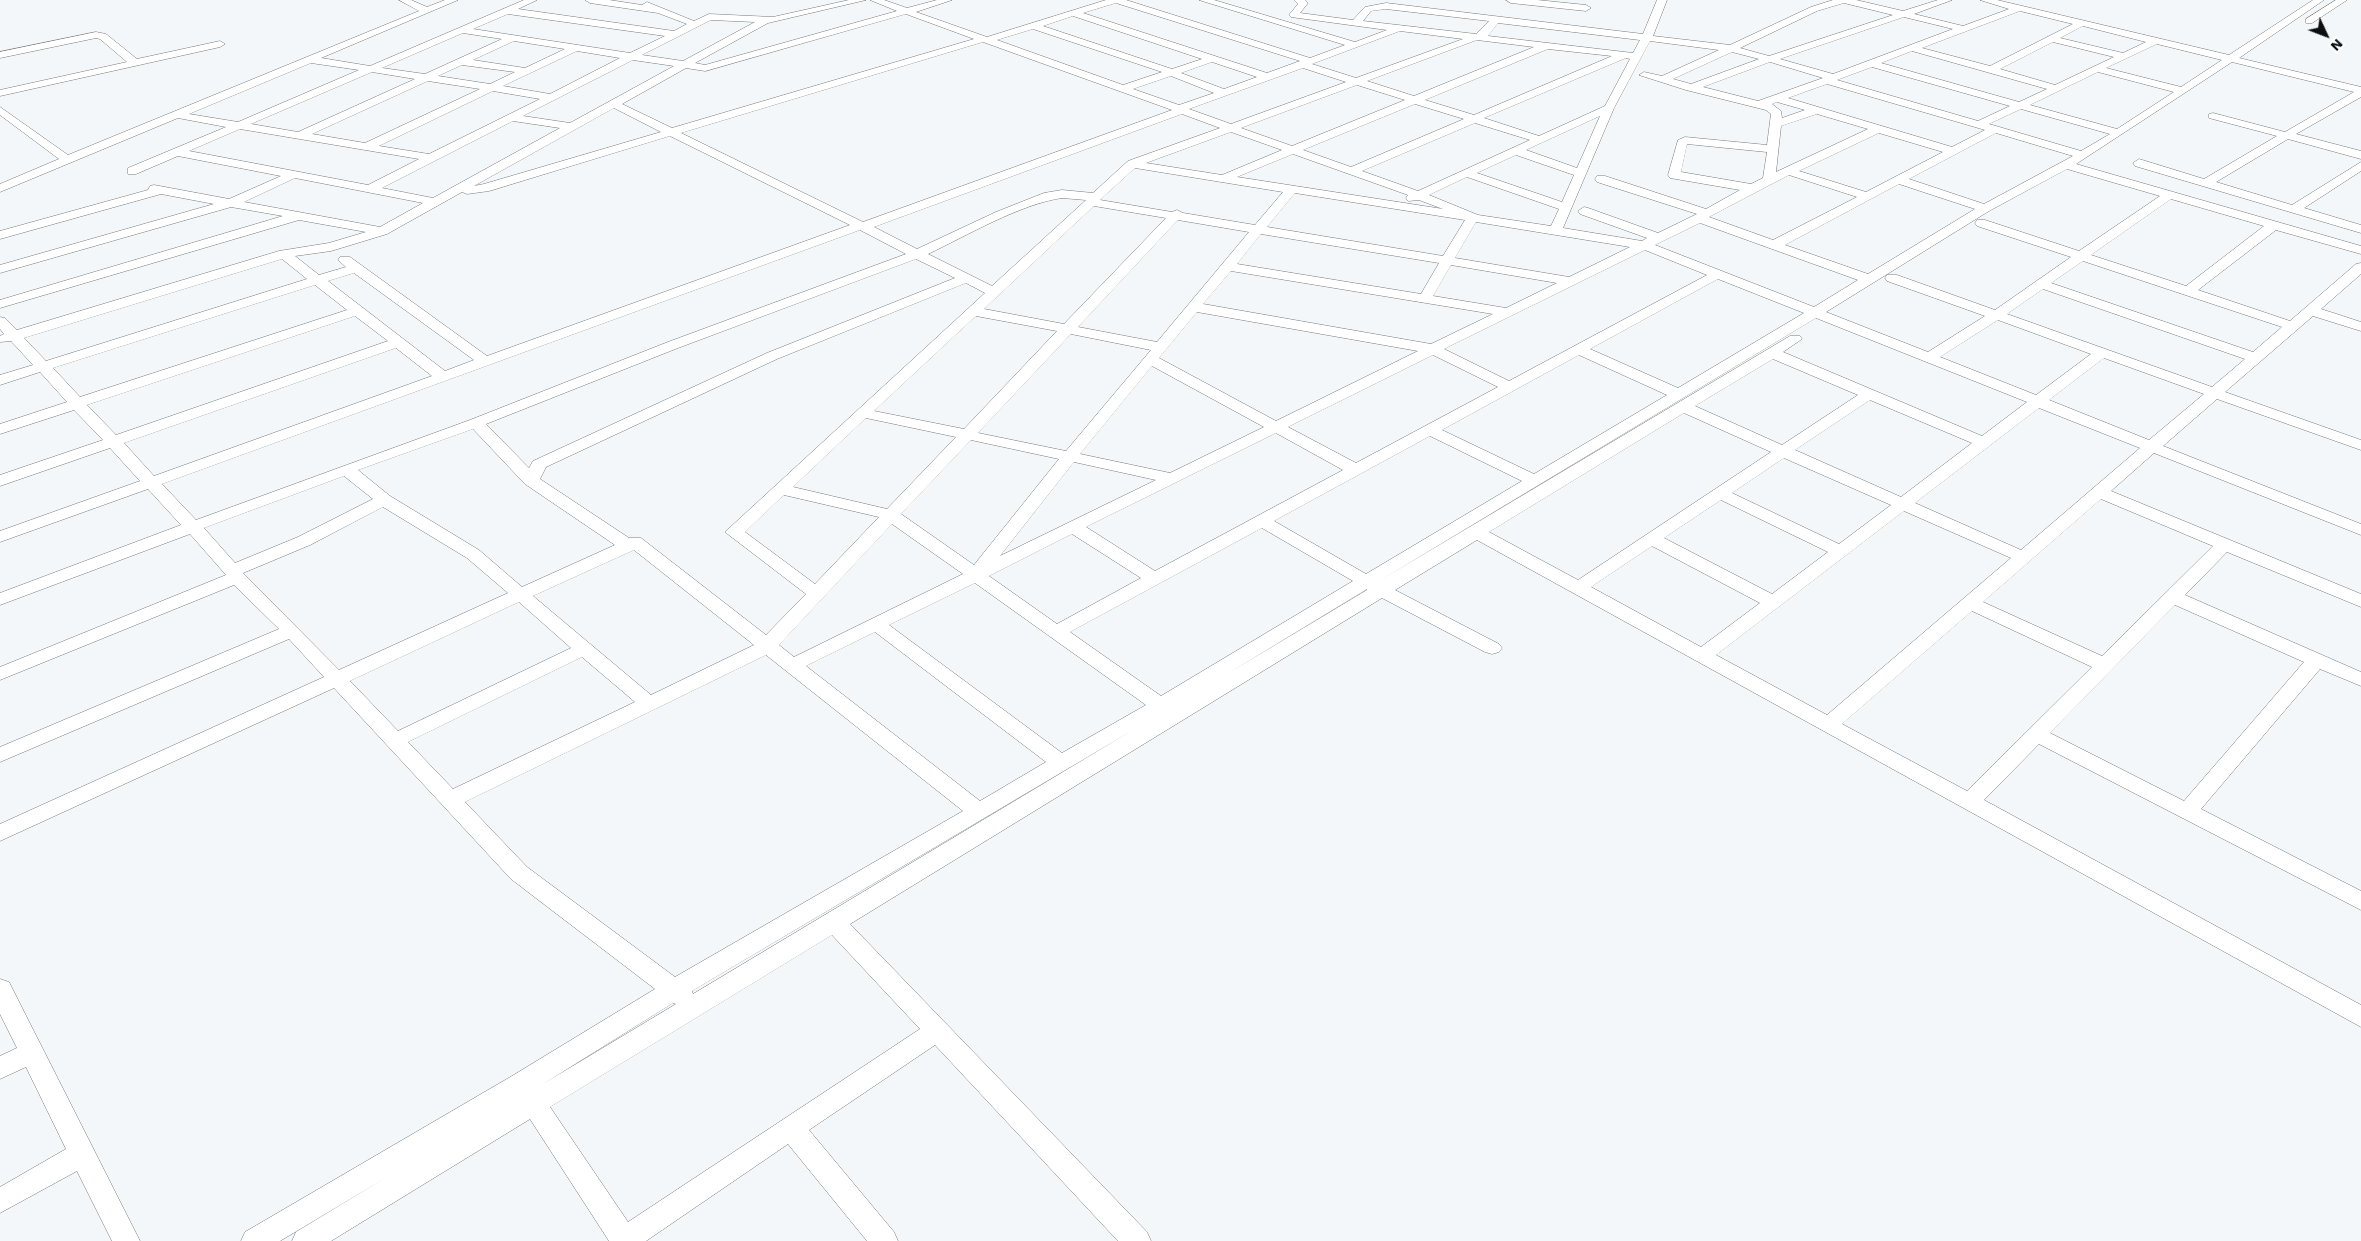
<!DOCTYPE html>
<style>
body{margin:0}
#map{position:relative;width:2361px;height:1241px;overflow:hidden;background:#f3f7fa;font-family:"Work Sans",sans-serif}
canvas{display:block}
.north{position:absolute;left:2301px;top:10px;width:50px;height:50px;-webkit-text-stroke:4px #fff;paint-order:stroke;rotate:133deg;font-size:14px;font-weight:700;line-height:20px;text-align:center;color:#0d0e0f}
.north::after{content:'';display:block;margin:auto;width:18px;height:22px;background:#0d0e0f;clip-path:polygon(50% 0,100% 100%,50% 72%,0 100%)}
</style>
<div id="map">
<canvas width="2361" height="1241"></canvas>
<div class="north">N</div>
</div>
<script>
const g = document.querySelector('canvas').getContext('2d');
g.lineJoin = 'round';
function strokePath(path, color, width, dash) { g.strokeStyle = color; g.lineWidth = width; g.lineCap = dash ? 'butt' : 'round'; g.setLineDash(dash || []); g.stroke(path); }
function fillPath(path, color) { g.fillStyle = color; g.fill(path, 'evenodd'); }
const minor = new Path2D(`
 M399 0H411L427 7 445 0H458L321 58 370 66 524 0H537L518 9 674 31 687 24 658 13 590 3 585 0H609L642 5 647 2 694 21 709 14 773 17 849 0H866L768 23 695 63 705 65 897 11 870 0H884L907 8 937 0H952L916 12 987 37 1106 0H1126L1310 58 1345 45 1199 0H1214L1355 42 1387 30 1291 17 1289 15 1298 4 1294 0H1305L1308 3 1300 13 1353 20 1365 7 1386 3 1643 34 1657 0H1667L1653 36 1730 45 1811 7 1833 0H1856L1903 11 1938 0H1952L1914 14 1963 26 2009 9 1980 0H1997L2229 55 2313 0H2324L2239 58 2361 87V97L2296 134 2361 151V159L2288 139 2216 182 2292 205 2361 162V171L2304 208 2361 225V233L2135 166 2133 163 2139 159 2204 179 2277 136 2209 118V114L2213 113 2285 132 2354 92 2232 62 2076 164 2361 246V254L2276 230 2198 290 2290 321 2356 264 2361 263V274L2321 309 2361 322V331L2313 316 2225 392 2361 440V450L2217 399 2163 446 2361 524V535L2154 453 2111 491 2361 594V607L2227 552 2185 595 2361 672V686L2320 669 2201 809 2361 891V910L2039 744 1984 800 2361 1005V1027L1477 540 1395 590 1499 644 1502 648 1499 652 1492 654 1485 652 1382 598 850 924 1147 1232 1151 1241H1118L935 1045 809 1130 894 1232 898 1241H867L788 1144 646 1241H609L530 1119 331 1241H292L296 1232 387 1177 280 1241H241L245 1232 512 1076 655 989 511 879 334 688 0 841V824L324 677 289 639 0 762V747L279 629 234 585 0 680V667L226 575 190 534 0 605V593L181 525 148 489 0 542V531L140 481 110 448 0 486V475L103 440 74 410 0 434V424L67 402 40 372 0 385V375L33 365 11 341 0 342V336L4 334 0 329V317L5 318 17 330 279 251 329 243 366 232 299 220 0 308V300L283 216 231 207 0 273V265L214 204 161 194 0 239V231L148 190 150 186 154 185 229 199 281 176 178 156 136 174H128V168L226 127 178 118 0 192V184L59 159 0 115V107L68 155 419 11ZM1116 3 1300 61 1267 73 1083 13ZM1844 3 1893 15 1769 56 1740 48 1817 11ZM1386 9 1489 21 1476 34 1363 21 1371 11ZM2020 11 2073 24 1990 66 1922 48ZM508 14 665 36 630 53 473 29ZM906 14 974 39 672 128 622 104 686 68 705 71ZM1073 16 1202 59 1172 69 1043 26ZM1904 17 1953 29 1833 74 1780 59ZM711 20 755 22 683 61 642 55ZM1498 23 1640 40 1633 53 1488 36ZM2083 26 2146 42 2123 53 2060 38ZM1033 29 1162 72 1123 85 997 40ZM1400 31 1463 39 1356 78 1312 64ZM463 33 502 39 425 74 382 68ZM1477 40 1534 47 1414 96 1367 81ZM514 41 565 49 525 68 473 60ZM1650 41 1719 50 1662 76 1644 72 1639 75 1686 90 1766 110 1771 114 1767 145 1685 137 1678 140 1668 175 1670 178 1740 190 1706 209 1605 176H1597L1595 179 1597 182 1697 214 1658 233 1588 208 1584 207 1578 211 1580 214 1647 238 1642 241 1563 228 1614 108ZM983 42 1172 110 863 222 681 133ZM2053 42 2114 57 2055 85 2000 69ZM2157 44 2222 60 2181 87 2106 68ZM1548 49 1612 56 1474 115 1425 100ZM577 51 620 58 550 94 503 86ZM1912 51 2047 89 2019 102 1881 63ZM1732 52 1759 59 1691 84 1673 79ZM1626 58 1630 59 1605 106 1539 136 1484 118ZM633 60 674 66 570 123 523 116ZM1212 62 1257 77 1224 89 1181 73ZM1770 62 1823 78 1758 101 1703 87ZM311 63 359 70 238 122 189 114ZM462 65 515 72 490 84 438 76ZM1872 67 2010 106 1978 121 1837 80ZM1303 68 1346 82 1231 124 1189 109ZM372 72 415 79 298 132 251 124ZM2098 72 2174 92 2117 129 2030 105ZM1171 76 1214 93 1179 105 1133 89ZM428 81 480 89 365 143 312 134ZM1827 84 1975 127 1985 130 1952 147 1788 98ZM1357 85 1405 100 1292 146 1241 128ZM493 91 540 99 429 154 379 146ZM1777 102 1805 110 1782 118 1781 111 1772 104ZM1415 104 1464 119 1351 167 1303 150ZM614 108 661 132 484 184 474 186ZM2021 109 2110 134 2081 151 1989 124ZM1182 114 1220 128 1128 161 1093 193 1062 190 1044 193 996 212 917 249 874 227ZM1817 114 1868 129 1776 172 1781 126ZM1600 116 1577 168 1526 150ZM513 121 560 128 433 198 382 188ZM1475 123 1530 140 1418 191 1362 171ZM240 129 419 159 368 185 189 151ZM1231 132 1282 150 1222 175 1146 163ZM1879 133 1943 152 1866 192 1799 171ZM1996 133 2073 156 1984 204 1909 179ZM670 136 850 225 487 356 350 257H340L338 260 346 267 319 275 295 256 331 251 387 234 462 192 467 194 489 191ZM1687 144 1767 152 1763 178 1751 184 1681 172ZM1293 154 1408 195 1406 198 1408 201 1419 200 1443 209 1237 177ZM1516 155 1574 175 1562 202 1477 173ZM1135 168 1283 192 1255 225 1183 213 1177 210 1172 212 1100 200ZM2067 169 2160 196 2079 251 1985 220H1977L1975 223 1977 226 2071 257 1995 310 1897 275H1887L1885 278 1887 281 1985 316 1928 352 1826 312 1989 211ZM1789 175 1857 197 1773 240 1709 217ZM1467 177 1559 209 1551 226 1478 215 1429 195ZM295 178 423 203 380 227 244 202ZM1899 184 1975 209 1868 274 1785 245ZM1295 193 1465 220 1443 256 1267 227ZM1062 198 1086 200 992 286 928 254C966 236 1020 204 1062 198ZM2171 199 2264 226 2186 286 2091 255ZM1094 206 1166 218 1064 324 984 309ZM1178 220 1249 232 1157 342 1078 327ZM1476 222 1630 247 1569 277 1455 258ZM1700 223 1858 280 1814 307 1655 245ZM860 230 906 254 668 342 470 420 196 520 162 484ZM1261 234 1439 263 1421 294 1237 264ZM1645 250 1707 275 1509 381 1444 349ZM282 259 307 279 46 361 24 338ZM916 259 955 278 767 353 533 461 529 468 486 424 678 348ZM2083 261 2282 327 2253 352 2051 283ZM1451 265 1557 283 1506 308 1433 296ZM1231 271 1493 314 1431 344 1203 304ZM354 273 474 360 445 371 328 281ZM1718 279 1804 313 1678 388 1590 349ZM966 283 985 293 725 532 806 594 766 635 641 538H629L540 479 546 467 777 359ZM315 285 347 310 80 397 53 368ZM2043 289 2245 359 2212 387 2007 314ZM1197 312 1418 351 1276 421 1159 358ZM355 316 388 341 116 435 87 405ZM976 316 1057 331 964 429 874 411ZM1816 318 2027 402 1982 436 1783 352 1802 339 1800 336H1790L1379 581ZM1998 320 2091 354 2036 395 1940 357ZM1071 334 1151 350 1066 451 978 433ZM396 348 432 376 154 476 124 443ZM1433 355 1498 387 1356 463 1288 427ZM1579 355 1667 395 1534 474 1442 430ZM2104 358 2204 394 2149 440 2049 400ZM1773 359 1858 395 1782 445 1695 406ZM1152 366 1264 427 1170 473 1080 454ZM1870 400 1972 443 1901 497 1795 450ZM2039 408 2140 448 2021 550 1915 503ZM1684 413 1771 452 1578 580 1489 532ZM866 418 956 437 887 509 793 487ZM473 429 525 484 615 545 522 587 479 550 390 496 358 470ZM1276 433 1343 470 1155 571 1086 527ZM1430 436 1522 481 1366 574 1274 521ZM971 440 1059 459 974 565 901 514ZM1784 458 1891 505 1839 544 1732 493ZM1074 462 1156 480 1000 556ZM344 476 373 499 298 537 235 563 204 528ZM784 495 879 517 815 584 745 532ZM2101 499 2213 546 2102 656 1983 602ZM1721 500 1828 552 1772 594 1664 538ZM383 507 467 558 508 593 339 670 243 573 310 545ZM1904 511 2011 558 1827 715 1716 655ZM892 524 963 574 794 657 779 645ZM1262 528 1353 581 1161 696 1070 632ZM1072 534 1141 578 1057 624 989 576ZM1652 546 1760 603 1701 647 1591 587ZM634 550 754 645 651 695 533 596ZM975 583 1146 705 1062 753 889 625ZM1367 589V590L1227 674ZM519 602 571 648 398 731 350 681ZM2175 605 2304 662 2184 801 2050 733ZM1972 611 2092 667 1967 791 1842 724ZM875 632 1046 762 980 801 806 666ZM766 655 963 811 675 977 527 867 465 802ZM582 657 635 702 453 789 408 742ZM1133 730 693 994 692 991ZM832 935 920 1029 628 1222 550 1107ZM673 1003 676 1004 543 1084Z
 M1506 0H1537L1586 5 1591 8 1586 11 1511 3Z
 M2336 0H2347L2312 23H2306V19Z
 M96 32 106 34 137 59 220 41 225 44 220 47 0 96V90L127 62 100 39 96 38 0 58V52Z
 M0 979 9 982 140 1241H112L77 1171 0 1213V1187L66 1149 26 1067 0 1079V1056L17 1048 0 1014Z`);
strokePath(minor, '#767a7c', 1);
fillPath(minor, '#fff');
</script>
